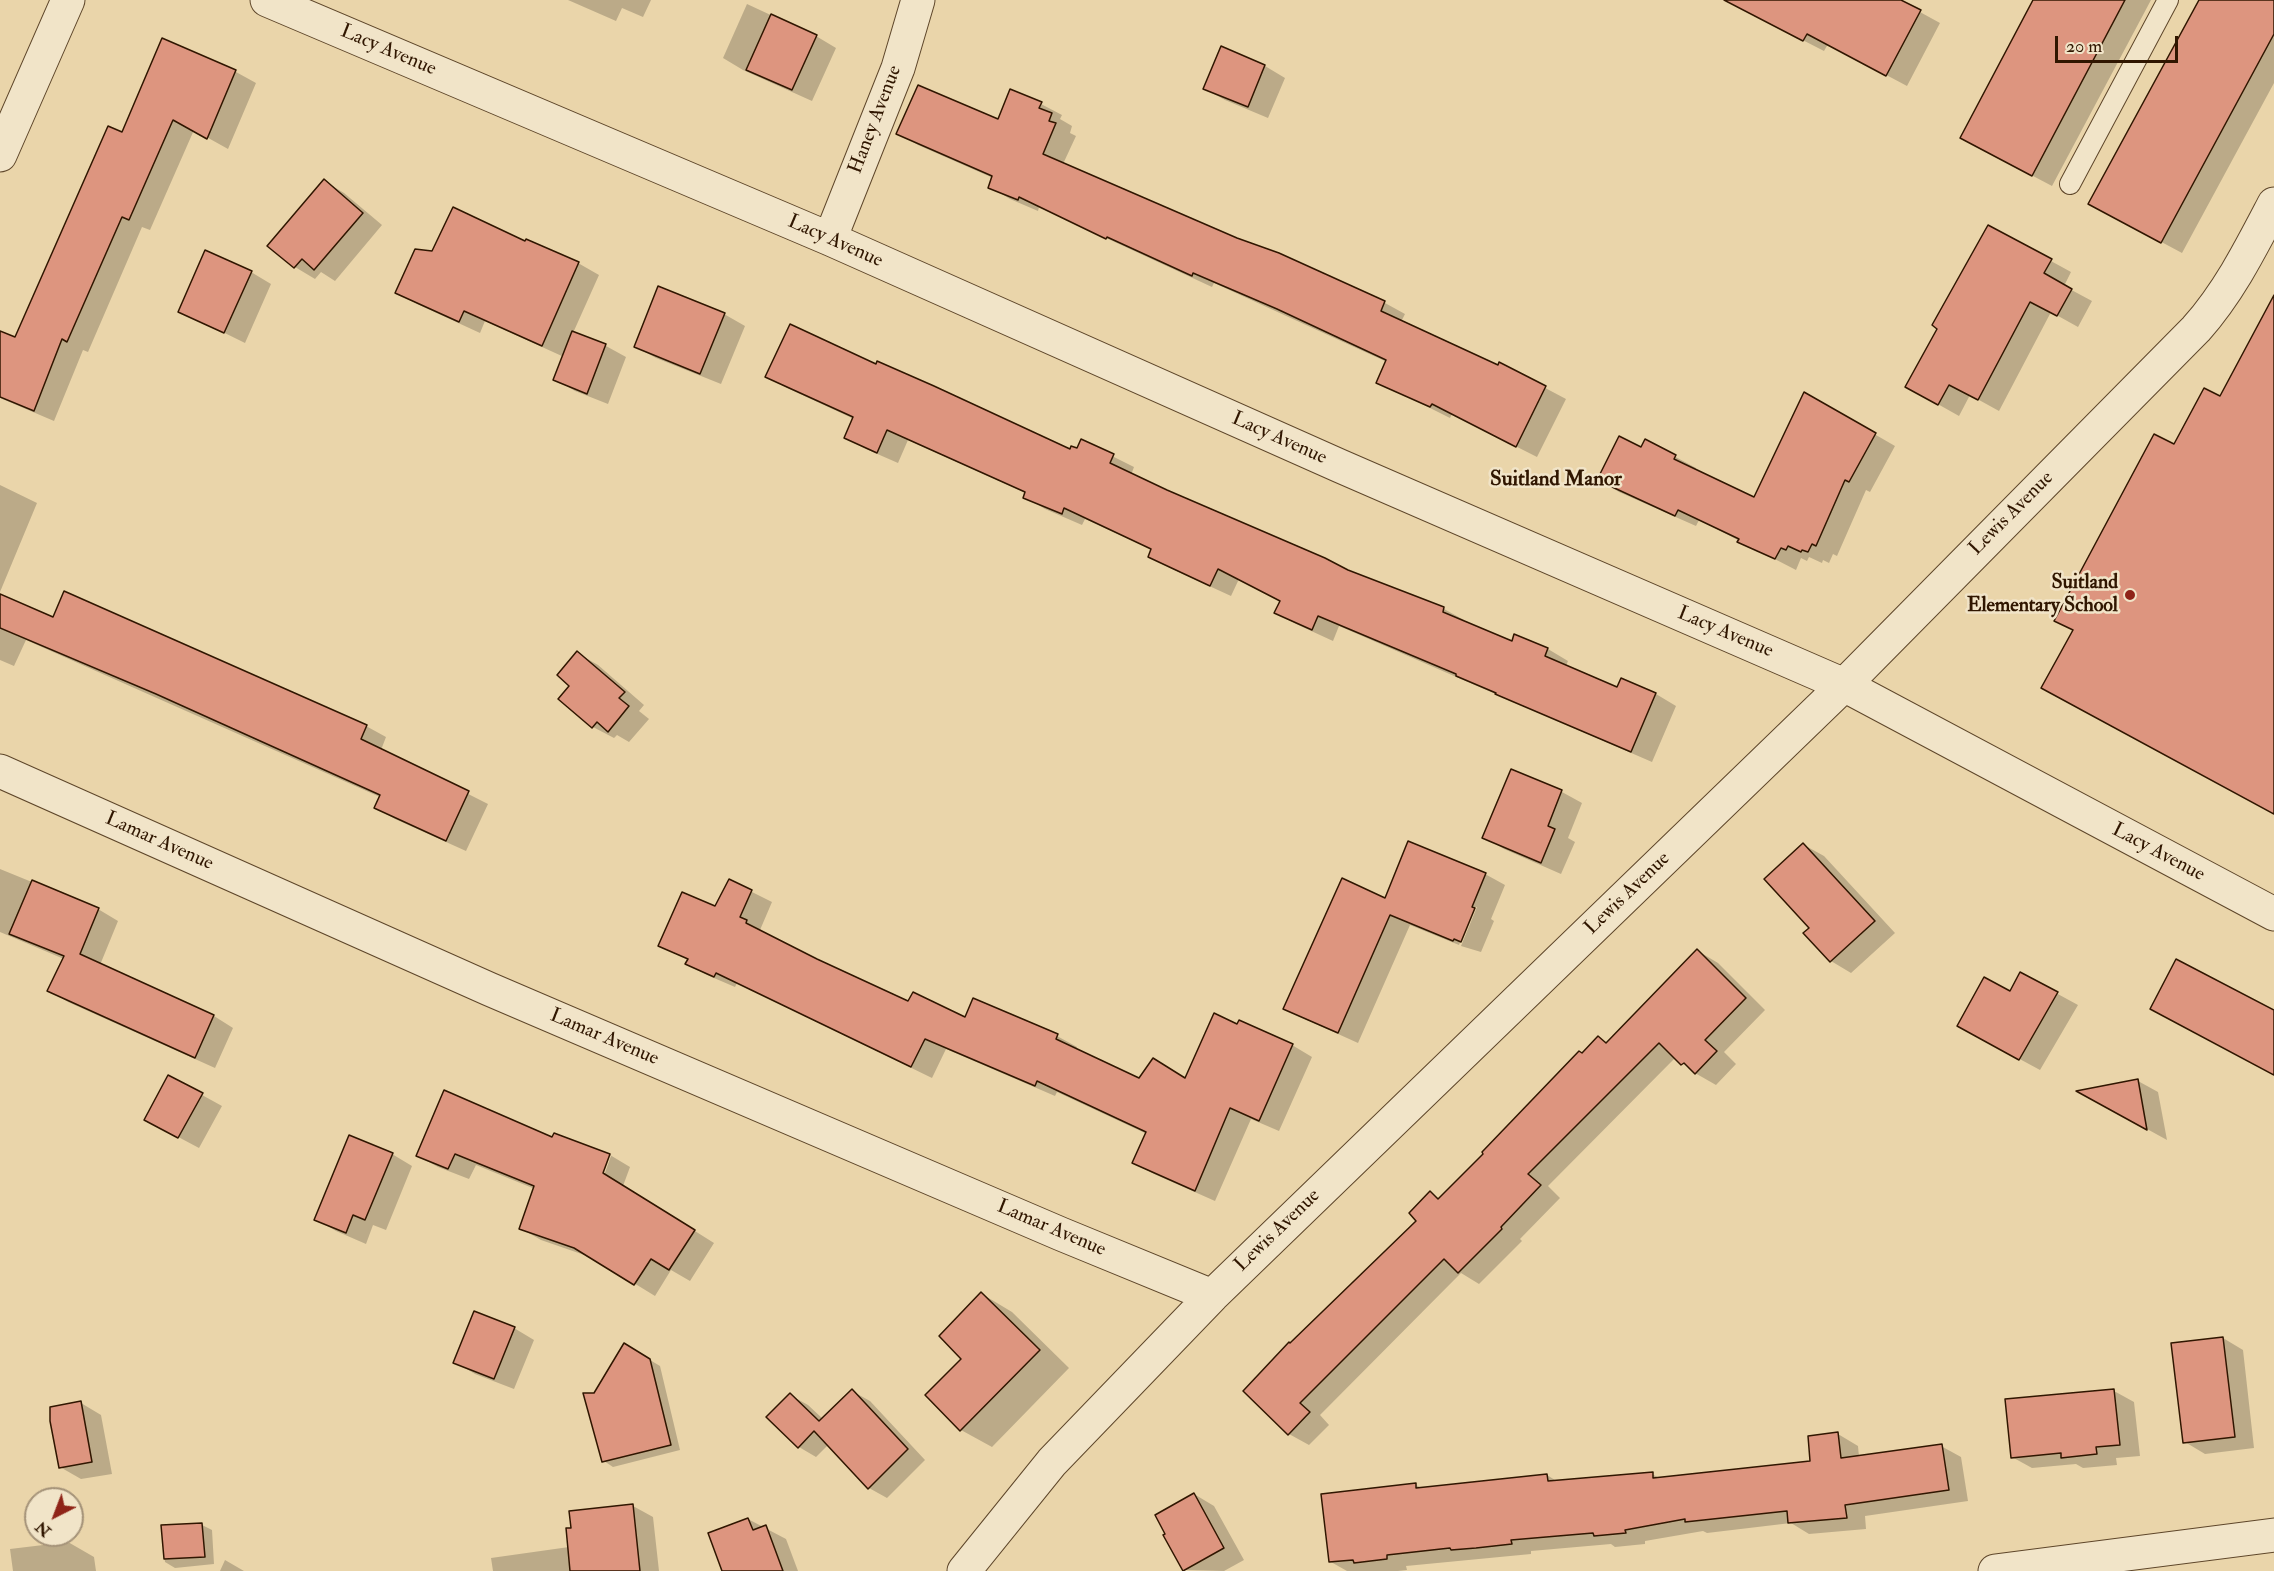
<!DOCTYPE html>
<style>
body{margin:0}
#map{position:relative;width:2274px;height:1571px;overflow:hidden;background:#ead5aa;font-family:"IM FELL Double Pica",serif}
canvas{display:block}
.north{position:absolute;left:24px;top:1487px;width:60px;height:60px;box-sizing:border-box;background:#f1e4c8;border:2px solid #a49278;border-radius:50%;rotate:222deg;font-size:16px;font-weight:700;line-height:24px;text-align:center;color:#301600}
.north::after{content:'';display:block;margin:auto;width:21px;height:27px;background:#8f2418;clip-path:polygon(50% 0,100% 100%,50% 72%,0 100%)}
.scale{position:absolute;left:2055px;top:36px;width:123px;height:27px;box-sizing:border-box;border:3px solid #301600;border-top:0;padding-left:8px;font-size:18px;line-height:21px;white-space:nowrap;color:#301600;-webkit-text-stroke:4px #f1e4c8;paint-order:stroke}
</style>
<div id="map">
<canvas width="2274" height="1571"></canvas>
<div class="north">N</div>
<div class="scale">20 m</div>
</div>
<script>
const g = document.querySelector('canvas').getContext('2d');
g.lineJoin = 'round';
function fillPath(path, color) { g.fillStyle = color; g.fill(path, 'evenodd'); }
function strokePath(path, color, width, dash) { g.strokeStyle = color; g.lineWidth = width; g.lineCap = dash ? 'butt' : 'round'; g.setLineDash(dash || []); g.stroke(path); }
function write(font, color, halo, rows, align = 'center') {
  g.font = font + ' "IM FELL Double Pica",serif'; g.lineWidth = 5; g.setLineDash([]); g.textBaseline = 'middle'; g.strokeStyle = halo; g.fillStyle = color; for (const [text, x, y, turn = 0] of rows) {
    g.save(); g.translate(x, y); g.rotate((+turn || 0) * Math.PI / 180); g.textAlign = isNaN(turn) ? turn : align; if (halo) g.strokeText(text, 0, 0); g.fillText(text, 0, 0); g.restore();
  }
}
const shadow = new Path2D(`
 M568 0H651L643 17 622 8 616 21Z
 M1744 0H1898L1940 23 1907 86 1828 44 1824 51 1785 31Z
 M2035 0H2151L2052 186 1982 149Z
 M2200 0H2274V83L2182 253 2111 215Z
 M747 4 816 36 836 48 812 101 743 70 723 58Z
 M163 40 236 72 256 83 228 149 194 130 150 230 142 227 88 352 83 350 54 421 0 398V351L16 339 123 134Z
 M1222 48 1265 66 1285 78 1268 118 1225 100 1205 89Z
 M1011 91 1041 104 1062 115 1060 119 1072 126 1070 133 1076 136 1063 164 1237 239 1278 254 1385 303 1405 314 1401 322 1498 367 1500 364 1566 399 1537 457 1452 414 1450 418 1378 382 1387 362 1214 283 1212 287 1039 207 1038 211 1010 199 990 187 993 178 918 145 898 133 999 121Z
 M324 181 344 193 382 225 335 281 321 272 315 279 295 267 270 246Z
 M1989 227 2071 272 2064 286 2092 301 2078 327 2051 312 1999 411 1970 395 1959 416 1927 398 1939 328Z
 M526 243 578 263 599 275 573 333 606 346 626 357 608 404 575 391 555 379 564 357 485 321 480 333 417 304 397 292 433 252Z
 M251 272 271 284 245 343 180 311Z
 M724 314 745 326 721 384 656 358 636 347Z
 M877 366 1070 451 1077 450 1082 441 1134 467 1131 475 1348 572 1444 609 1464 620 1463 622 1513 643 1548 649 1568 661 1566 666 1618 689 1622 680 1656 694 1676 706 1652 762 1339 626 1333 641 1296 624 1276 613 1281 602 1239 579 1231 596 1170 568 1150 556 1153 550 1085 519 1082 525 1045 509 1025 497 1026 493 908 440 898 463 866 449 846 438 854 419 787 388 767 377Z
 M1805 394 1895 446 1870 492 1866 490 1837 556 1833 554 1829 563 1823 560 1822 563 1809 557 1807 561 1801 558 1796 570 1699 520 1696 526 1619 492 1599 480 1642 449 1646 441 1696 468 1695 471 1755 499Z
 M0 485 37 503 0 592Z
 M0 595 53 618 366 726 386 737 381 750 488 804 466 851 395 819 375 807 380 797 26 640 14 666 0 660Z
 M577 653 598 665 644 705 639 711 649 719 629 742 617 735 614 738 593 727 560 698 571 686Z
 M1512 771 1562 792 1582 803 1568 838 1575 842 1561 874 1504 849 1484 837Z
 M1804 845 1824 856 1895 933 1851 973 1831 961 1806 933 1811 928Z
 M0 869 98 909 118 921 100 965 214 1016 233 1028 215 1068 68 1002 49 990 64 959 0 932Z
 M1485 874 1505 885 1491 919 1494 921 1481 952 1461 946 1477 907H1474L1459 945 1410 925 1358 1043 1305 1019 1285 1008 1385 901Z
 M730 881 772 902 760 930 767 933 766 935 909 1003 966 1019 1057 1036 1077 1047 1076 1050 1140 1080 1186 1079 1238 1026 1292 1045 1312 1057 1279 1131 1251 1119 1215 1201 1154 1174 1134 1163 1147 1134 1057 1092 1055 1096 946 1049 932 1078 737 983 735 987 707 975 687 964 689 960 660 945 716 908Z
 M1698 951 1718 963 1765 1010 1724 1052 1736 1064 1716 1085 1695 1073 1676 1057 1548 1186 1560 1198 1520 1239 1522 1241 1479 1284 1461 1273 1320 1415 1329 1425 1309 1445 1289 1434 1291 1345 1418 1221 1430 1193 1440 1199 1599 1038 1608 1043Z
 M2021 974 2078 1005 2040 1070 1979 1037 2010 993Z
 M2138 1081 2158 1092 2167 1140 2098 1102Z
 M202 1095 222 1106 199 1148 167 1131Z
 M555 1135 610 1155 630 1167 623 1186 714 1243 690 1281 671 1270 655 1296 593 1258 541 1240 520 1228 535 1189 476 1165 469 1179 438 1167 418 1156 553 1139ZM608 1156H611L602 1181 599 1180Z
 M392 1154 412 1166 386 1230 373 1225 366 1244 336 1231 316 1219Z
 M982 1294 1012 1312 1069 1368 992 1447 961 1430 927 1395 963 1359Z
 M514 1328 534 1340 514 1389 475 1374 455 1362Z
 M2223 1338 2243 1350 2254 1448 2205 1454 2185 1442Z
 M625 1345 660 1366 680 1450 613 1467 604 1461 595 1394Z
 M852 1391 870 1401 925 1460 887 1498 869 1488 829 1444 816 1457 799 1447 790 1395 808 1405 823 1419Z
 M2114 1391 2134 1402 2140 1456 2116 1458 2117 1465 2083 1468 2076 1464 2032 1468 2012 1457Z
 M81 1403 101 1415 112 1474 81 1479 60 1467Z
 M1838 1434 1858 1446 1859 1457 1941 1446 1961 1457 1968 1501 1865 1516 1866 1529 1809 1534 1791 1523 1707 1533 1703 1531 1645 1541V1544L1615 1547 1611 1544 1531 1551V1554L1406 1566 1407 1570 1398 1571H1347L1331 1562 1416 1485 1423 1489 1547 1475 1558 1482 1652 1474 1661 1479 1812 1462Z
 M1194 1494 1214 1506 1244 1560 1224 1571 1184 1570 1167 1534Z
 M633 1506 653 1517 659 1571H493L491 1558 569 1547Z
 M748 1519 786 1539 798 1571H724Z
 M202 1525 212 1530 214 1564 175 1568 165 1562 162 1527Z
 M68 1542 94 1557 96 1571H13L10 1549Z
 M225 1560 244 1571H220Z`);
const building = new Path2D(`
 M1724 0H1901L1921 10 1886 76 1807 34 1803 41Z
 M2033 0H2125L2032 176 1960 138Z
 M2199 0H2274V34L2161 243 2088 204Z
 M771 14 817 35 792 90 746 70Z
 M162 38 236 70 207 139 173 120 129 220 122 217 67 342 62 339 34 411 0 397V331L15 337 108 126 122 132Z
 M1221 46 1265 65 1248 107 1203 89Z
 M918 85 998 119 1010 89 1042 102 1039 108 1052 113 1049 121 1056 123 1043 154 1237 238 1279 253 1385 301 1381 311 1498 365 1499 362 1546 386 1516 447 1432 404 1430 407 1376 383 1386 360 1277 309 1193 273 1192 276 1107 237 1106 239 1019 197 1018 200 988 188 992 176 896 134Z
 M324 179 363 213 314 270 302 259 294 268 267 246Z
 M453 207 525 241 526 239 579 262 542 346 464 311 459 322 395 293 415 249 432 251Z
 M1988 225 2052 259 2044 273 2072 289 2057 316 2030 302 1978 400 1949 385 1938 405 1905 387 1937 329 1932 325Z
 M205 250 252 271 224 333 178 312Z
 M658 286 725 313 700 374 634 347Z
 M2274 295V814L2041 688 2073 630 2054 621 2154 434 2174 444 2204 388 2220 396Z
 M790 324 876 364 877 361 934 386 1070 449 1071 446 1077 448 1081 439 1114 454 1110 463 1167 490 1325 558 1348 570 1444 607 1443 612 1512 641 1514 634 1548 648 1545 656 1617 687 1621 678 1656 693 1631 752 1495 694 1496 693 1456 676V674L1318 616 1312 630 1274 613 1280 601 1218 569 1210 586 1148 557 1151 549 1064 508 1062 514 1023 498 1025 492 887 430 877 453 844 438 853 417 765 377Z
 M572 331 606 344 587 394 553 380Z
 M1804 392 1876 433 1849 482 1845 480 1816 546 1812 544 1808 552 1802 550 1801 552 1788 546 1786 550 1781 548 1775 559 1737 542 1739 539 1678 510 1675 516 1597 480 1619 436 1641 447 1645 439 1676 455 1674 459 1754 497Z
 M64 591 367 725 361 739 469 791 446 841 374 808 380 795 156 694 0 628V594L53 617Z
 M577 651 625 692 619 698 629 706 608 732 597 722 592 728 558 699 569 686 557 675Z
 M1511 769 1562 790 1548 826 1555 829 1541 863 1482 838Z
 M1408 841 1486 873 1472 907 1475 908 1461 942 1454 939 1453 941 1390 915 1338 1033 1283 1009 1342 878 1385 898Z
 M1803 843 1875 921 1830 962 1803 933 1809 928 1764 879Z
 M729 879 752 890 740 917 747 920 746 923 817 959 908 1001 913 992 965 1017 973 998 1058 1034 1056 1039 1139 1078 1153 1058 1185 1078 1214 1013 1237 1024 1239 1020 1293 1044 1259 1121 1230 1108 1195 1191 1132 1163 1146 1132 1037 1081 1035 1086 925 1039 911 1067 716 973 714 977 685 964 688 959 658 946 682 892 715 906Z
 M32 880 99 908 80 954 214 1015 195 1058 47 991 64 956 9 934Z
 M1697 949 1746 998 1705 1040 1717 1051 1695 1074 1684 1063 1681 1065 1659 1043 1528 1174 1541 1185 1501 1227 1502 1229 1458 1273 1444 1259 1300 1403 1310 1412 1288 1435 1243 1391 1289 1342 1290 1343 1416 1221 1409 1213 1430 1191 1438 1199 1483 1154 1482 1152 1579 1051 1582 1053 1598 1036 1606 1043Z
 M2176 959 2274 1010V1075L2150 1009Z
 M2020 972 2058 992 2019 1060 1957 1026 1984 977 2010 991Z
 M168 1075 203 1093 178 1138 144 1120Z
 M2138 1079 2147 1130 2076 1091Z
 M444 1090 552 1137 554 1133 610 1154 603 1173 695 1230 669 1270 651 1259 634 1285 574 1248 519 1229 534 1186 455 1154 448 1169 416 1156Z
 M349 1135 393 1153 365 1220 353 1215 346 1233 314 1220Z
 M981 1292 1040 1350 960 1431 925 1395 961 1359 939 1336Z
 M474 1311 515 1327 494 1379 453 1363Z
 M2223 1337 2235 1437 2183 1443 2171 1343Z
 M624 1343 650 1359 671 1445 602 1462 583 1393H594Z
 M852 1389 908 1449 868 1489 814 1431 798 1448 766 1417 790 1393 819 1421Z
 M2114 1389 2120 1445 2096 1447 2097 1454 2061 1458V1453L2011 1458 2005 1399Z
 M81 1401 92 1462 59 1468 50 1421V1407Z
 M1838 1432 1841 1458 1942 1444 1949 1490 1845 1505 1847 1518 1788 1523 1787 1511 1685 1522V1519L1625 1530 1626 1533 1594 1536 1593 1533 1511 1540 1512 1544 1476 1548 1451 1550 1450 1548 1387 1555V1559L1354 1563 1353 1560 1329 1562 1321 1494 1416 1483V1488L1547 1474 1548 1481 1653 1472V1478L1810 1461 1808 1436Z
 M1194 1493 1224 1548 1183 1571 1163 1535 1165 1534 1155 1515Z
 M633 1504 640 1571H570L566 1528H571L569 1511Z
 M748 1518 753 1530 766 1525 783 1571H722L708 1533Z
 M202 1523 205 1557 164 1559 161 1525Z`);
const service = new Path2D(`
 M2070 184 2168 0`);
const minor = new Path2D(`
 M267 0 830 239 1340 466 1844 685 2274 914
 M0 155 68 0
 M830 239 898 68 918 0
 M0 771 489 989 1061 1234 1212 1296
 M964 1571 1052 1462 1212 1296 1844 685 2196 329C2229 292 2251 248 2274 204
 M1995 1571 2274 1535`);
const markers = [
 [2130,595,6,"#8f2418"]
];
const streetNames = [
 ["Lacy Avenue",388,51,23],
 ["Haney Avenue",876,120,-69],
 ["Lacy Avenue",835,242,24],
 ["Lacy Avenue",1279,439,24],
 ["Lewis Avenue",2012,514,-45],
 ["Lacy Avenue",1725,633,23],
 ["Lamar Avenue",159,842,24],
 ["Lacy Avenue",2158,853,28],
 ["Lewis Avenue",1628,894,-44],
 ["Lamar Avenue",604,1038,23],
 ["Lamar Avenue",1051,1229,23],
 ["Lewis Avenue",1278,1231,-44]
];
const poiNames = [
 ["Suitland",2118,584],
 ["Elementary School",2118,607]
];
const neighbourhoodNames = [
 ["Suitland Manor",1556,480]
];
fillPath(shadow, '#0003');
fillPath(building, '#dd957f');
strokePath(building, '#301600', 1.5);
strokePath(service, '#5e462a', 22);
strokePath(minor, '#5e462a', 35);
strokePath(service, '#f1e4c8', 20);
strokePath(minor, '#f1e4c8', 33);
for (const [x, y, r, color] of markers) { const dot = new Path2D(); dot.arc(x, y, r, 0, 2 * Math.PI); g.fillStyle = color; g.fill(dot); strokePath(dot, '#f1e4c8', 2); }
write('20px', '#301600', '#f1e4c8', streetNames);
write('bold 20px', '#301600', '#f1e4c8', poiNames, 'right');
write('bold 21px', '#301600', '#f1e4c8', neighbourhoodNames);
</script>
